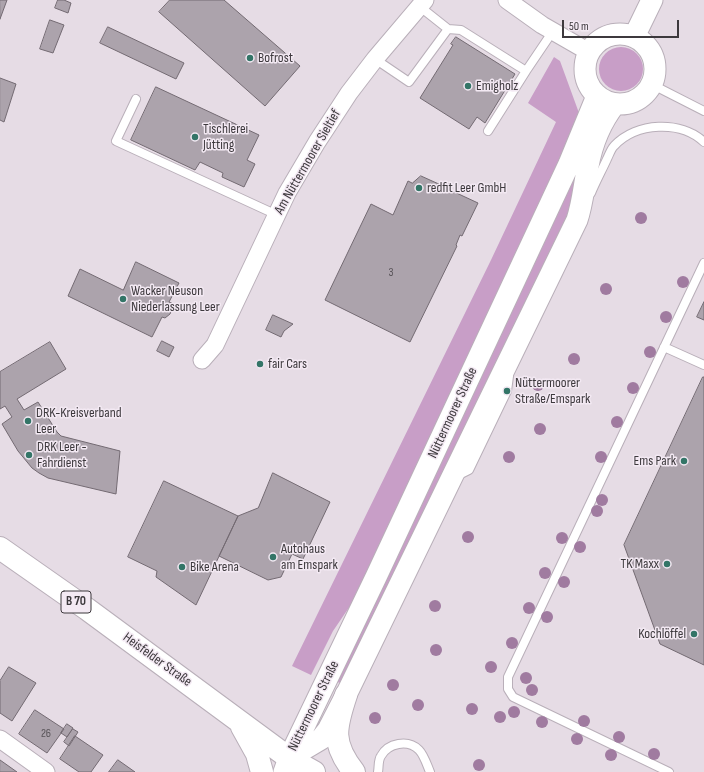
<!DOCTYPE html>
<meta charset="utf-8">
<style>
body{margin:0}
#map{position:relative;width:704px;height:772px;overflow:hidden;background:#e6dce5;font-family:"Sofia Sans Condensed",sans-serif}
canvas{display:block}
.scale{position:absolute;left:562px;top:20px;width:117px;height:18px;box-sizing:border-box;border:2px solid #3d393d;border-top:0;padding-left:5px;font-size:12px;line-height:14px;white-space:nowrap;color:#3d393d;-webkit-text-stroke:3px #f3e9f3;paint-order:stroke}
</style>
<div id="map">
<canvas width="704" height="772"></canvas>
<div class="scale">50 m</div>
</div>
<script>
const g = document.querySelector('canvas').getContext('2d');
g.lineJoin = 'round';
function fillPath(path, color) { g.fillStyle = color; g.fill(path, 'evenodd'); }
function strokePath(path, color, width, dash) { g.strokeStyle = color; g.lineWidth = width; g.lineCap = dash ? 'butt' : 'round'; g.setLineDash(dash || []); g.stroke(path); }
function write(font, color, halo, rows, align = 'center') {
  g.font = font + ' "Sofia Sans Condensed",sans-serif'; g.lineWidth = 3; g.setLineDash([]); g.textBaseline = 'middle'; g.strokeStyle = halo; g.fillStyle = color; for (const [text, x, y, turn = 0] of rows) {
    g.save(); g.translate(x, y); g.rotate((+turn || 0) * Math.PI / 180); g.textAlign = isNaN(turn) ? turn : align; if (halo) g.strokeText(text, 0, 0); g.fillText(text, 0, 0); g.restore();
  }
}
const green = new Path2D(`
 M599 69a22 22 0 1 1 44 0a22 22 0 1 1-44 0Z
 M554 57 560 61 579 113 583 117 363 587 333 631 311 675 292 666 491 260 556 122 528 103Z
 M576 163V206L345 685 335 681Z`);
const building = new Path2D(`
 M0 0H7L0 19Z
 M58 0H64L71 3 68 13 55 8Z
 M170 0H224L300 66 265 106 159 12Z
 M50 20 64 25 53 53 40 49Z
 M108 27 184 63 176 79 100 43Z
 M456 37 515 74 485 123 477 117 469 129 420 98 453 45 451 44Z
 M0 78 16 84 4 122 0 120Z
 M156 87 259 135 247 160 255 164 244 187 222 177 223 173 200 162 195 170 131 140Z
 M421 176 441 185 448 183 450 190 478 203 462 236 460 235 456 245 457 246 410 342 325 300 371 204 393 215 408 181 412 183Z
 M136 262 179 283 169 302 172 303V309L170 314 165 318 162 317 152 337 68 296 80 269 123 290Z
 M704 302V320L697 317Z
 M273 315 293 324 284 331 281 337 266 330Z
 M162 341 174 347 169 357 157 351Z
 M50 342 66 369 17 399 24 410 38 402 57 432 61 436 120 451 116 494 48 478 39 473 32 468 18 451 2 424 12 417 5 406 0 409V372Z
 M703 377H704V665L660 644 624 545Z
 M273 473 330 502 303 559 292 554 281 577 268 580 219 556 238 516 258 508Z
 M164 481 238 516 196 605 156 577 157 571 128 557Z
 M9 667 36 683 12 721 0 713V681Z
 M35 710 64 729 47 753 19 734Z
 M67 724 73 728 67 737 61 733Z
 M73 729 78 732 69 746 64 742Z
 M75 736 103 755 91 772H79L60 759Z
 M0 760 17 772H0Z
 M118 760 135 772H109Z`);
const service = new Path2D(`
 M448 29 461 30 526 71 553 31
 M375 59 409 82 448 29 419 6
 M651 84 704 111
 M136 99 116 141 277 215
 M488 131 526 71
 M591 193C596 181 602 170 607 159 609 155 611 149 614 146 636 122 681 120 704 142
 M664 347 704 365
 M457 476 469 470 507 391 509 376
 M378 772C379 767 378 760 381 756 388 743 408 739 419 750 424 755 427 765 430 772
 M669 772 513 697 508 689V677L704 263`);
const minor = new Path2D(`
 M507 0 542 25 589 52
 M202 360 215 345 287 193 317 142 349 93 375 59 425 0
 M0 739 46 772`);
const tertiary = new Path2D(`
 M585 69a35 35 0 1 1 70 0a35 35 0 1 1-70 0Z
 M634 37 652 0
 M289 758 321 739 328 730 346 695 577 220C583 202 584 184 588 166 592 144 601 122 615 104
 M284 772 289 758 376 577 569 164 597 96`);
const primary = new Path2D(`
 M0 548 87 609 289 758 314 772
 M346 695C335 728 331 743 354 772
 M242 727 257 754 262 772`);
const trees = [
 [641,218],
 [683,282],
 [606,289],
 [666,317],
 [650,352],
 [574,359],
 [538,385],
 [633,388],
 [617,422],
 [540,429],
 [509,457],
 [601,457],
 [602,500],
 [597,511],
 [468,537],
 [562,538],
 [580,547],
 [545,573],
 [564,582],
 [435,606],
 [529,608],
 [547,617],
 [512,643],
 [436,650],
 [491,667],
 [526,678],
 [393,685],
 [532,690],
 [418,705],
 [472,709],
 [514,712],
 [500,717],
 [375,718],
 [584,721],
 [542,722],
 [619,737],
 [577,739],
 [654,754],
 [611,755],
 [479,765]
];
const markers = [
 [250,58,4,"#337567"],
 [468,86,4,"#337567"],
 [195,137,4,"#337567"],
 [419,188,4,"#337567"],
 [123,299,4,"#337567"],
 [260,364,4,"#337567"],
 [507,391,4,"#337567"],
 [28,421,4,"#337567"],
 [29,455,4,"#337567"],
 [684,461,4,"#337567"],
 [273,557,4,"#337567"],
 [667,564,4,"#337567"],
 [182,567,4,"#337567"],
 [694,634,4,"#337567"]
];
const numberNames = [
 ["3",391,273],
 ["26",46,734]
];
const shields = [
 [76,602,30]
];
const shieldNames = [
 ["B 70",76,602]
];
const poiNames = [
 ["Bofrost",258,58],
 ["Emigholz",476,86],
 ["Tischlerei",203,129],
 ["Jütting",203,145],
 ["redfit Leer GmbH",427,188],
 ["Wacker Neuson",131,291],
 ["Niederlassung Leer",131,307],
 ["fair Cars",268,364],
 ["Nüttermoorer",515,383],
 ["Straße/Emspark",515,399],
 ["DRK-Kreisverband",36,413],
 ["Leer",36,429],
 ["DRK Leer -",37,447],
 ["Fahrdienst",37,463],
 ["Ems Park",676,461,"right"],
 ["Autohaus",281,549],
 ["am Emspark",281,565],
 ["TK Maxx",659,564,"right"],
 ["Bike Arena",190,567],
 ["Kochlöffel",686,634,"right"]
];
const streetNames = [
 ["Am Nüttermoorer Sieltief",308,162,-60],
 ["Nüttermoorer Straße",453,413,-65],
 ["Heisfelder Straße",157,660,36],
 ["Nüttermoorer Straße",314,706,-64]
];
fillPath(green, '#c89ec7');
fillPath(building, '#aca3ac');
strokePath(building, '#736a72', 1);
strokePath(service, '#b9afb9', 10);
strokePath(minor, '#b9afb9', 19);
strokePath(tertiary, '#b9afb9', 23);
strokePath(primary, '#b9afb9', 24);
strokePath(service, '#fff', 8);
strokePath(minor, '#fff', 17);
strokePath(tertiary, '#fff', 21);
strokePath(primary, '#fff', 22);
g.fillStyle = '#a07ba0';
for (const [x, y] of trees) { g.beginPath(); g.arc(x, y, 6, 0, 2 * Math.PI); g.fill(); }
for (const [x, y, r, color] of markers) { const dot = new Path2D(); dot.arc(x, y, r, 0, 2 * Math.PI); g.fillStyle = color; g.fill(dot); strokePath(dot, '#f3e9f3', 1.5); }
write('12px', '#595459', null, numberNames);
for (const [x, y, w] of shields) { const box = new Path2D(); box.roundRect(x - w / 2, y - 11, w, 22, 3); g.fillStyle = '#f3e9f3'; g.fill(box); strokePath(box, '#3d393d', 1); }
write('bold 13px', '#3d393d', null, shieldNames);
write('14px', '#3d393d', '#f3e9f3', poiNames, 'left');
write('14px', '#3d393d', '#f3e9f3', streetNames);
</script>
